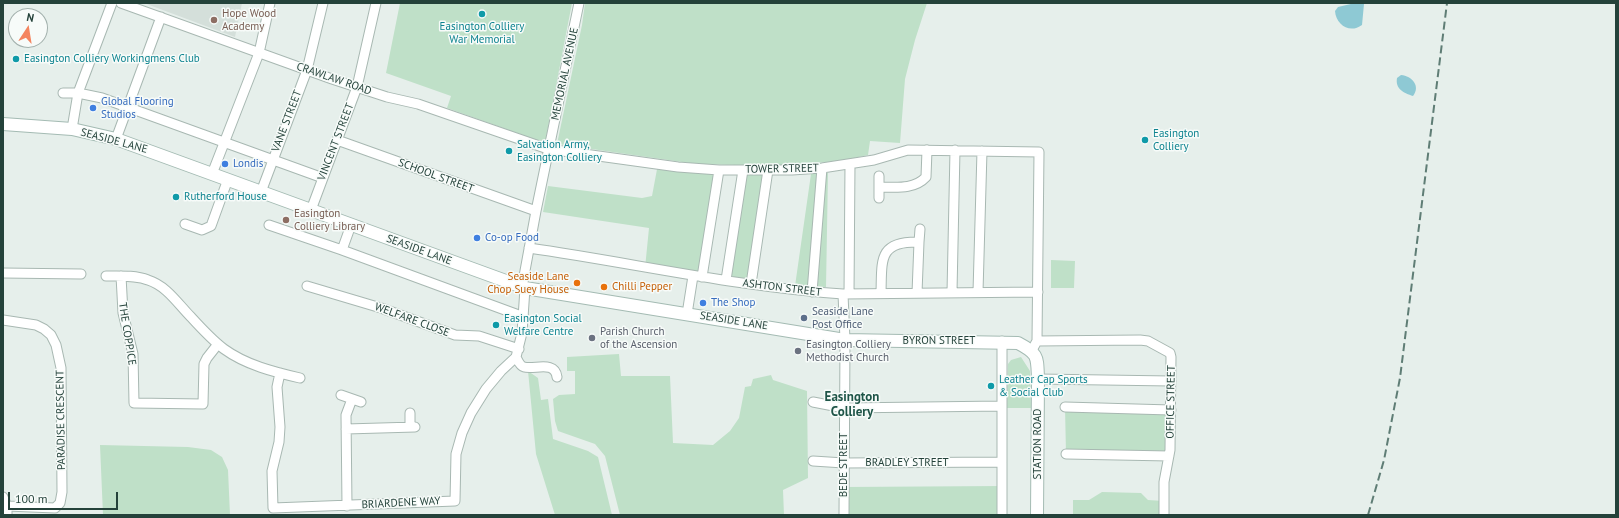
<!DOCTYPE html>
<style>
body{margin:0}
#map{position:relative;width:1619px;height:518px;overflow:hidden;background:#e6efeb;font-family:"PT Sans",sans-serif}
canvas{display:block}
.frame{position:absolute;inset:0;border:4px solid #24423a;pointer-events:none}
.north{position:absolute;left:8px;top:8px;width:40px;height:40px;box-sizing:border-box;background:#f7fbf9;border:1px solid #a3b1ad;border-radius:50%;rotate:12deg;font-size:11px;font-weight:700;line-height:16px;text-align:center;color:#24423a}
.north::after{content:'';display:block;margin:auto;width:14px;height:18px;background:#f4845f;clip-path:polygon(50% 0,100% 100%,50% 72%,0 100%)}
.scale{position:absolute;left:8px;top:492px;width:110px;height:18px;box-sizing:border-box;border:2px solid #24423a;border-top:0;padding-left:5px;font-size:12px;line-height:14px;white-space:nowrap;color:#24423a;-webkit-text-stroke:3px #f7fbf9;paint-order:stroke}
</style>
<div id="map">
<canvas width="1619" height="518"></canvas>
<div class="frame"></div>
<div class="north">N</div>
<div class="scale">100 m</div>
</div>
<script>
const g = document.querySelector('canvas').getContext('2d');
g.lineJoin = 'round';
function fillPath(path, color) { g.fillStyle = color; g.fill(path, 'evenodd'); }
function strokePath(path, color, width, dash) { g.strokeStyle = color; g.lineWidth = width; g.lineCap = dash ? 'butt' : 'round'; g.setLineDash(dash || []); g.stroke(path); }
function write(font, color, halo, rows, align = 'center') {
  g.font = font + ' "PT Sans",sans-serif'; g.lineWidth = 3; g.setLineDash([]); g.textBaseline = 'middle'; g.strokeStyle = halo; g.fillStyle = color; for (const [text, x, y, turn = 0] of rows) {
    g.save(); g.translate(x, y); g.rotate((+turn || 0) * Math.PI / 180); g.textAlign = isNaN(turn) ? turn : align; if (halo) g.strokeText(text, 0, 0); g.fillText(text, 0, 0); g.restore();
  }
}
const built = new Path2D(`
 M144 3H242L235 37Z`);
const green = new Path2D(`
 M400 3H572L545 143 447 108 451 96 386 73Z
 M585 3H927L915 40 905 79 900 143 870 141 868 155 841 161 774 166 696 164 557 144 582 25Z
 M658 164 719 170 702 277 645 268 649 228 543 212 548 186 642 198 652 196Z
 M743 170H768L751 284 726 280Z
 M828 173 826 287 795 286 811 174Z
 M1051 260 1075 261 1074 288H1051Z
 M619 354 621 376H670L673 443 713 445 730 431 739 418 745 387 751 386 753 379 771 375 773 380 807 391 808 478 783 490 784 515H620L605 456 595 444 558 431 555 421 553 399 559 395 575 394V371H567V357Z
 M1021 357 1030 371 1031 408H1007L1008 364 1011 360Z
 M528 371 538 378 541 400 548 399 553 439 588 451 598 457 612 515H555L536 454Z
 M1065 407 1171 410 1169 456 1066 454Z
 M100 445 188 447 211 450 222 457 228 470 230 515H103Z
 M1002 486V515H844V487Z
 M1102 492 1141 493 1148 500 1164 501V515H1073V500H1089Z`);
const water = new Path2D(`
 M1355 3 1364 4 1362 25C1350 34 1336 25 1335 11L1338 7Z
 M1401 75C1412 76 1421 86 1413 96 1404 93 1395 89 1397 78Z`);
const street = new Path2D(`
 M121 3 332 79 387 97 418 104 548 149 678 167 719 170H792L822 168 874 160 908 150 1039 152 1037 341 1032 350
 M63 93H78L102 98 323 178
 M72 129 78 93 112 3
 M116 139 161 17
 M337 140 536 211
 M212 174 259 53 270 3
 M879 187C895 187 914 190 926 177L927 150
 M261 192 307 70 323 3
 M879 198V176
 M311 210 357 87 376 3
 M185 224 202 230 211 226 228 179
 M269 225 342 250 524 317
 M919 242 920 229
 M529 248C634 263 737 287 843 294L1038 292
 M342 250 351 225
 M3 273 81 274
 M106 276C120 276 135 275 148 280 167 286 178 304 191 317 201 328 212 340 224 349 246 365 274 372 300 378
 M121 276 123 313 133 354 134 403 203 404 204 364 207 358 218 344
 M702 277 719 170
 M726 280 743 170
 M751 284 768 170
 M307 286 381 308 455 335 479 336 519 349
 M522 287 536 211 579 3
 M812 292 822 168
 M952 292 955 150
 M978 292 982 151
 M881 293C882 260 878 241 919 242L917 293
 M843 294 845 340 844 515
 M849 294 850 164
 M687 314 693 276
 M3 320 36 325 44 329 51 335 56 345 61 368 62 492 60 503 55 508 7 506
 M1002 341V515
 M1037 341 1140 340 1148 341 1170 353 1171 357 1170 450 1164 482V515
 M516 357C518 361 520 366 524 367 534 370 555 360 557 377
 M280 373 277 387 280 427 279 442 272 471 273 508 455 501 456 454 462 433 471 413 486 389 501 371 516 357 522 333 525 288
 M1038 379 1171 381
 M341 395 361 402
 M813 402 844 408 1002 406
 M1065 407 1171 410
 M410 413V427
 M346 429 415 427
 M1066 454 1169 456
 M813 461 844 463 1002 462
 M3 497 7 506V515
 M347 506 346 415 352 399`);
const secondary = new Path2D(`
 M3 124 72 129 116 139 525 288 845 340 1018 343C1039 354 1037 357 1038 379L1037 515`);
const rail = new Path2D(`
 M1368 515 1384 460 1400 378 1447 3`);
const markers = [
 [482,14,4,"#0f9aa8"],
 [214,20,4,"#8d6e63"],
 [16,59,4,"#0f9aa8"],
 [93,108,4,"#3f7fe0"],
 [1145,140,4,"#0f9aa8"],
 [509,151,4,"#0f9aa8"],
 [225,164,4,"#3f7fe0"],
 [176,197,4,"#0f9aa8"],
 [286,220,4,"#8d6e63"],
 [477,238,4,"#3f7fe0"],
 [577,283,4,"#e8710a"],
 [604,287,4,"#e8710a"],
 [703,303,4,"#3f7fe0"],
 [804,318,4,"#5c6f8a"],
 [496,325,4,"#0f9aa8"],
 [592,338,4,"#6b7280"],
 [798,351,4,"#6b7280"],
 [991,386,4,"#0f9aa8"]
];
const educationNames = [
 ["Hope Wood",222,14],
 ["Academy",222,27],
 ["Easington",294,214],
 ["Colliery Library",294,227]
];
const cultureNames = [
 ["Easington Colliery",482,27,"center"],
 ["War Memorial",482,40,"center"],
 ["Easington Colliery Workingmens Club",24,59],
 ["Easington",1153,134],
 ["Colliery",1153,147],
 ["Salvation Army,",517,145],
 ["Easington Colliery",517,158],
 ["Rutherford House",184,197],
 ["Easington Social",504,319],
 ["Welfare Centre",504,332],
 ["Leather Cap Sports",999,380],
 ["& Social Club",999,393]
];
const streetNames = [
 ["MEMORIAL AVENUE",565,74,-78],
 ["CRAWLAW ROAD",334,79,19],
 ["VANE STREET",287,121,-69],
 ["SEASIDE LANE",114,141,15],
 ["VINCENT STREET",336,142,-69],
 ["TOWER STREET",782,169,-1],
 ["SCHOOL STREET",436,176,20],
 ["SEASIDE LANE",419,250,20],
 ["ASHTON STREET",782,288,7],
 ["WELFARE CLOSE",412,320,20],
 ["SEASIDE LANE",734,321,9],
 ["THE COPPICE",127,334,81],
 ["BYRON STREET",939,341],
 ["OFFICE STREET",1171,402,-89],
 ["PARADISE CRESCENT",61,420,-91],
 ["STATION ROAD",1038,444,-90],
 ["BRADLEY STREET",907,463],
 ["BEDE STREET",844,465,-90],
 ["BRIARDENE WAY",401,503,-3]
];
const shopNames = [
 ["Global Flooring",101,102],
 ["Studios",101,115],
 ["Londis",233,164],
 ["Co-op Food",485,238],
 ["The Shop",711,303]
];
const foodNames = [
 ["Seaside Lane",569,277],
 ["Chop Suey House",569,290],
 ["Chilli Pepper",612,287,"left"]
];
const serviceNames = [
 ["Seaside Lane",812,312],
 ["Post Office",812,325]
];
const worshipNames = [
 ["Parish Church",600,332],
 ["of the Ascension",600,345],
 ["Easington Colliery",806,345],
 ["Methodist Church",806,358]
];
const quarterNames = [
 ["Easington",852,397],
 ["Colliery",852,412]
];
fillPath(built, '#d4dfda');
fillPath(green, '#bfe0c8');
fillPath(water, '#8ec9d4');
strokePath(street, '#a8b8b2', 11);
strokePath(secondary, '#a4bbb3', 14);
strokePath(street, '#fff', 9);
strokePath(secondary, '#fff', 12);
strokePath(rail, '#5f7d75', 2, [8, 4]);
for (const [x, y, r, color] of markers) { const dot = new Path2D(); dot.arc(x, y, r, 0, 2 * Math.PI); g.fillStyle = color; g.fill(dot); strokePath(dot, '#f7fbf9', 1.5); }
write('11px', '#785e54', '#f7fbf9', educationNames, 'left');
write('11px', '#0d838f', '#f7fbf9', cultureNames, 'left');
write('11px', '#24423a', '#f7fbf9', streetNames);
write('11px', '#366cbe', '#f7fbf9', shopNames, 'left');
write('11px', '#c56008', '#f7fbf9', foodNames, 'right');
write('11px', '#4e5e75', '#f7fbf9', serviceNames, 'left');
write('11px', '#5b616d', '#f7fbf9', worshipNames, 'left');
write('bold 13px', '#1f5548', '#f7fbf9', quarterNames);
</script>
